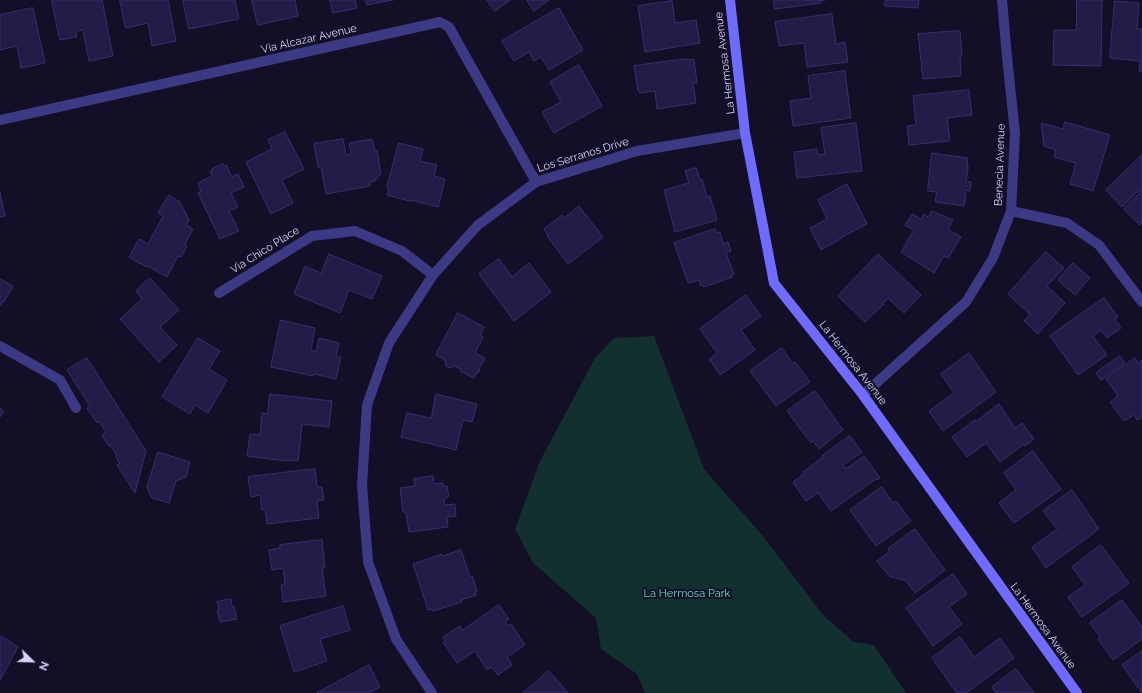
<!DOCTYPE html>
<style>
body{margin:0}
#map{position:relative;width:1142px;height:693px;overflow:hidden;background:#130f26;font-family:Raleway,sans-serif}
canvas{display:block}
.north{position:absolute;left:12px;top:641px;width:40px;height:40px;-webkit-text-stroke:3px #130f26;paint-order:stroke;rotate:113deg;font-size:11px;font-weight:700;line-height:16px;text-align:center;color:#d9d4ff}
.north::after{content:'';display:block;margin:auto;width:14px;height:18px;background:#d9d4ff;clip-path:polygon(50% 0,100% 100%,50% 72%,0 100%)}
</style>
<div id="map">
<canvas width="1142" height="693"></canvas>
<div class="north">N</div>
</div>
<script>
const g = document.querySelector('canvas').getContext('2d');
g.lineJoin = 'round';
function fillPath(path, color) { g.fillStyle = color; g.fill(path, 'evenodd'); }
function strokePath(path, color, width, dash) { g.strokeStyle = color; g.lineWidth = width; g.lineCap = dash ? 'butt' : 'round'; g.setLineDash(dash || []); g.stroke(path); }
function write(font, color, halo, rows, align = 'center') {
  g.font = font + ' Raleway,sans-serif'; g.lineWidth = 4; g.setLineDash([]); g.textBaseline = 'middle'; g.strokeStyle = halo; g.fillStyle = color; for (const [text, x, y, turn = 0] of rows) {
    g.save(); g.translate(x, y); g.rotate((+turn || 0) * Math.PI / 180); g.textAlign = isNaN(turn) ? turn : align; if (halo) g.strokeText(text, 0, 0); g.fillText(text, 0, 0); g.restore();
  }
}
const green = new Path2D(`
 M654 336 704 469 762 535 824 616 854 642 874 645 906 693H645L637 674 601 649 596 618 533 563 515 529 540 461 595 358 614 338Z`);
const building = new Path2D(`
 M52 0H102L113 56 89 61 83 30 76 31 77 37 60 40Z
 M120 0H168L176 41 152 46 148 23 126 28Z
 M183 0H235L239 19 189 29Z
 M252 0H295L298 16 258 25Z
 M330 0H355L357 8 333 13Z
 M366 0H393L367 5Z
 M487 0H510L495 11Z
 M527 0H549L534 11Z
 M774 0H825H821V3L775 9Z
 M886 0H919L918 8 885 6Z
 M1077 0H1102L1101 66 1053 65 1054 30H1076Z
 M672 1 675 23 696 20 700 43 645 52 638 6Z
 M1115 1 1139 3 1137 29H1142V71H1139L1140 61 1110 58Z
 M33 8 45 63 21 68 17 46 0 50V15Z
 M559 8 583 50 549 70 541 57 534 61 529 52 514 61 502 41Z
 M832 14 836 44 845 42 848 62 807 67 804 43 779 46 775 22Z
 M960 31 962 56H960L961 76 923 79 918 34Z
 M686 59V60L694 59 697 83H693L696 103 657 109 655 91 640 93 639 91H638L634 66Z
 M579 65 602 106 554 133 542 112 561 102 550 82Z
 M845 71 851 118 793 126 790 101 811 98 808 76Z
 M969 90 972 115 947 118 950 141 909 145 907 126 916 125 913 96Z
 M1065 122 1110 135 1093 191 1070 184 1076 163 1054 157 1056 150 1044 146 1041 123 1063 129Z
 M856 123 862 171 797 178 794 152 817 149 818 155 825 154 821 128Z
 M285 132 304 169 282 180 293 203 271 214 246 162 272 149 268 140Z
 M343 139 346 155 351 154 349 143 372 139 375 151 377 150 381 173 375 181 370 182V186L326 194 321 167H318L314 144Z
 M399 143 423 149 420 161 437 165 434 176 445 179 438 207 410 200 409 201 387 195 389 188 387 187Z
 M932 153 968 158 967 165H968V169L966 181 971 182 970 191 965 190V193L966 194 964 206 935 202 937 192 928 191Z
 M1142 155V193L1139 190 1122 207 1106 190Z
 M223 164 224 166 226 165 232 177 238 174 244 187 231 193 238 207 229 211 239 231 220 239 198 193 201 191 198 183 212 176 210 172 212 171V169Z
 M696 168 700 180 702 179 707 197 710 196 717 220 675 232 664 190 689 183 685 171Z
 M847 184 867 224 842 237V238L821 250 810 228 827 219 818 200Z
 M0 192 5 216 0 217Z
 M1140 193 1142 196V223L1140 225 1124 209Z
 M169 195 180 202 189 220 186 225 193 229 185 244 187 246 181 257 178 256 167 277 148 266 147 267 140 263V264L129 257 139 239 148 244 163 216 158 213Z
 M579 206 603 237 568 264 547 236 548 235 544 229 562 215 564 218Z
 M932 211 953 220 948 229 961 237 948 258 944 256 934 273 901 252 914 230 905 225 912 214 921 219 924 214 928 217Z
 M715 229 717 233 720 232 723 244 728 242 731 251 726 253 734 274 732 275V277L704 287 703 285 701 286 699 280 688 283 674 243Z
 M1046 252 1064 268 1047 286 1065 303 1038 334 1024 321 1030 314 1008 294Z
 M329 254 382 276 372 299 349 290 340 313 294 294 305 266 321 273Z
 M878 254 921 295 904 313 888 298 883 303 884 304 865 322 838 296Z
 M499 259 512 277 529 263 551 292 514 321 479 274Z
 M1073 263 1090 278 1075 295 1058 280Z
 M150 278 179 310 160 327 177 345 159 362 120 319 142 299 136 291Z
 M0 279 13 286 4 302 3 301 0 306Z
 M746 295 761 316 741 330 755 350 720 375 709 359 717 353 700 329Z
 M1104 298 1118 317 1115 319 1121 328 1107 338 1101 330 1093 336 1107 355 1078 375 1050 336Z
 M458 313 484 327 480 335 483 337 475 353 485 358 479 369 480 370 478 373 477 372 474 378 460 371 461 369 454 366 450 368 446 366 445 360 436 355Z
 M281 320 315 328 311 350 316 352 319 338 339 343 336 357H341L336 379 314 374 313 376 271 367Z
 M198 338 220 351 209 369 227 380 208 413 195 405 190 414 162 397Z
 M782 348 793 364 795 362 810 382 776 406 750 371Z
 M969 353 996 392 943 431 929 411 954 393 941 374Z
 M1120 356 1125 363 1101 380 1096 373Z
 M87 358 146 451 135 493 117 465 120 464 116 457V454L111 446H109L102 435 106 432 99 421 97 423 87 408 90 406 67 370Z
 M1135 358 1138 363 1142 360V417L1137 420 1134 415 1124 421 1110 402 1118 396 1106 379Z
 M815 391 843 430 819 449 813 441 811 443 787 411Z
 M270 394 332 401 329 427 302 424 298 461 286 460V461L247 456 250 434 260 435 262 413 267 414Z
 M436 394 477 404 472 422 463 420 456 450 401 437 407 413 431 418Z
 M999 404 1015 428 1022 423 1034 439 1025 446 1024 444 1000 462 986 443 967 457 952 437 975 420 976 421Z
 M0 408 4 411 0 417Z
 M850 436 862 452 843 465 846 469 864 456 880 478 877 480 876 479 831 511 818 493 806 501 793 482 804 474 803 472 823 457 822 456Z
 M1033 451 1061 489 1014 523 999 503 1016 490 1004 473Z
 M158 452 190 462 186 477 176 481 169 503 152 498 147 488Z
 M315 469 317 487H322L324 500 317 501 319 518 267 524 265 509 262 510 260 495 251 497 248 477Z
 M433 476 434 484 443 483V486H447L449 496 444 500 445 505 455 504 456 516 447 517 448 527 409 532 406 512H403L400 488 415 486 414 479Z
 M882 487 893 503 896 501 911 521 876 546 850 510Z
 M1072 490 1099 529 1046 568 1032 547 1057 529 1043 511Z
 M915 529 945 570 915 593 906 581 889 576 877 561 890 551 888 549Z
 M322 540 325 568H322L326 596 283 602 281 585H285L283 568 272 570 269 550 280 548V545Z
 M1101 545 1129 583 1082 617 1068 597 1085 585 1072 567Z
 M461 550 469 574 471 577 472 576 477 591 475 592 476 595 461 600 462 602 433 611 432 609 428 610 413 564 442 554V556Z
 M953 574 967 594 949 607 962 624 933 646 906 608Z
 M231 599 232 606H234L237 619 220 622 217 610 219 609 217 602Z
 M1122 600 1142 627V639L1113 660 1098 639 1100 637 1090 623Z
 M499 605 509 619 505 622 508 626 511 624 525 645 507 657 512 665 498 675 492 667 487 670 475 651 457 663 443 642 446 641 443 637 460 626 462 630Z
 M343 606 350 630 320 639 327 661 294 672 280 626Z
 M1 636 18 647 0 680V637Z
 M960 637 974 657 1000 638 1014 658 966 693H957L932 658Z
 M1142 651V693L1122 665Z
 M369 665 380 687 369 693H317Z
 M1016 669 1034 693H996L992 687Z
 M549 671 568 693H523Z`);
const lane = new Path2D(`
 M0 346 60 380 76 408`);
const street = new Path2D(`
 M0 120 440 22 449 27 536 182
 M1011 211 1067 223 1099 245 1142 302
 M219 293 312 236 355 231 402 251 433 275
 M863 395 966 302 993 258 1011 211 1015 133 1007 57 1002 0
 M432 693 396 639 368 562 362 485 367 405 389 343 433 275 478 225 536 182 637 151 745 133`);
const secondary = new Path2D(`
 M730 0 745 133 774 283 863 395 1077 693`);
const streetNames = [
 ["Via Alcazar Avenue",309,39,-13],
 ["La Hermosa Avenue",725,63,-97],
 ["Los Serranos Drive",583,155,-17],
 ["Benecia Avenue",1000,165,-88],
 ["Via Chico Place",265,250,-32],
 ["La Hermosa Avenue",853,363,52],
 ["La Hermosa Avenue",1043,626,54]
];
const parkNames = [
 ["La Hermosa Park",687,594]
];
fillPath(green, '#12302f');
fillPath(building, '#241b47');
strokePath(building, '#3b2d73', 1);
strokePath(lane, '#3d3a85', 10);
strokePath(street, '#3d3a85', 10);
strokePath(secondary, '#6f6bff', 10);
write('11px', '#d9d4ff', '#130f26', streetNames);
write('11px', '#5fe0c0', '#130f26', parkNames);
</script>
